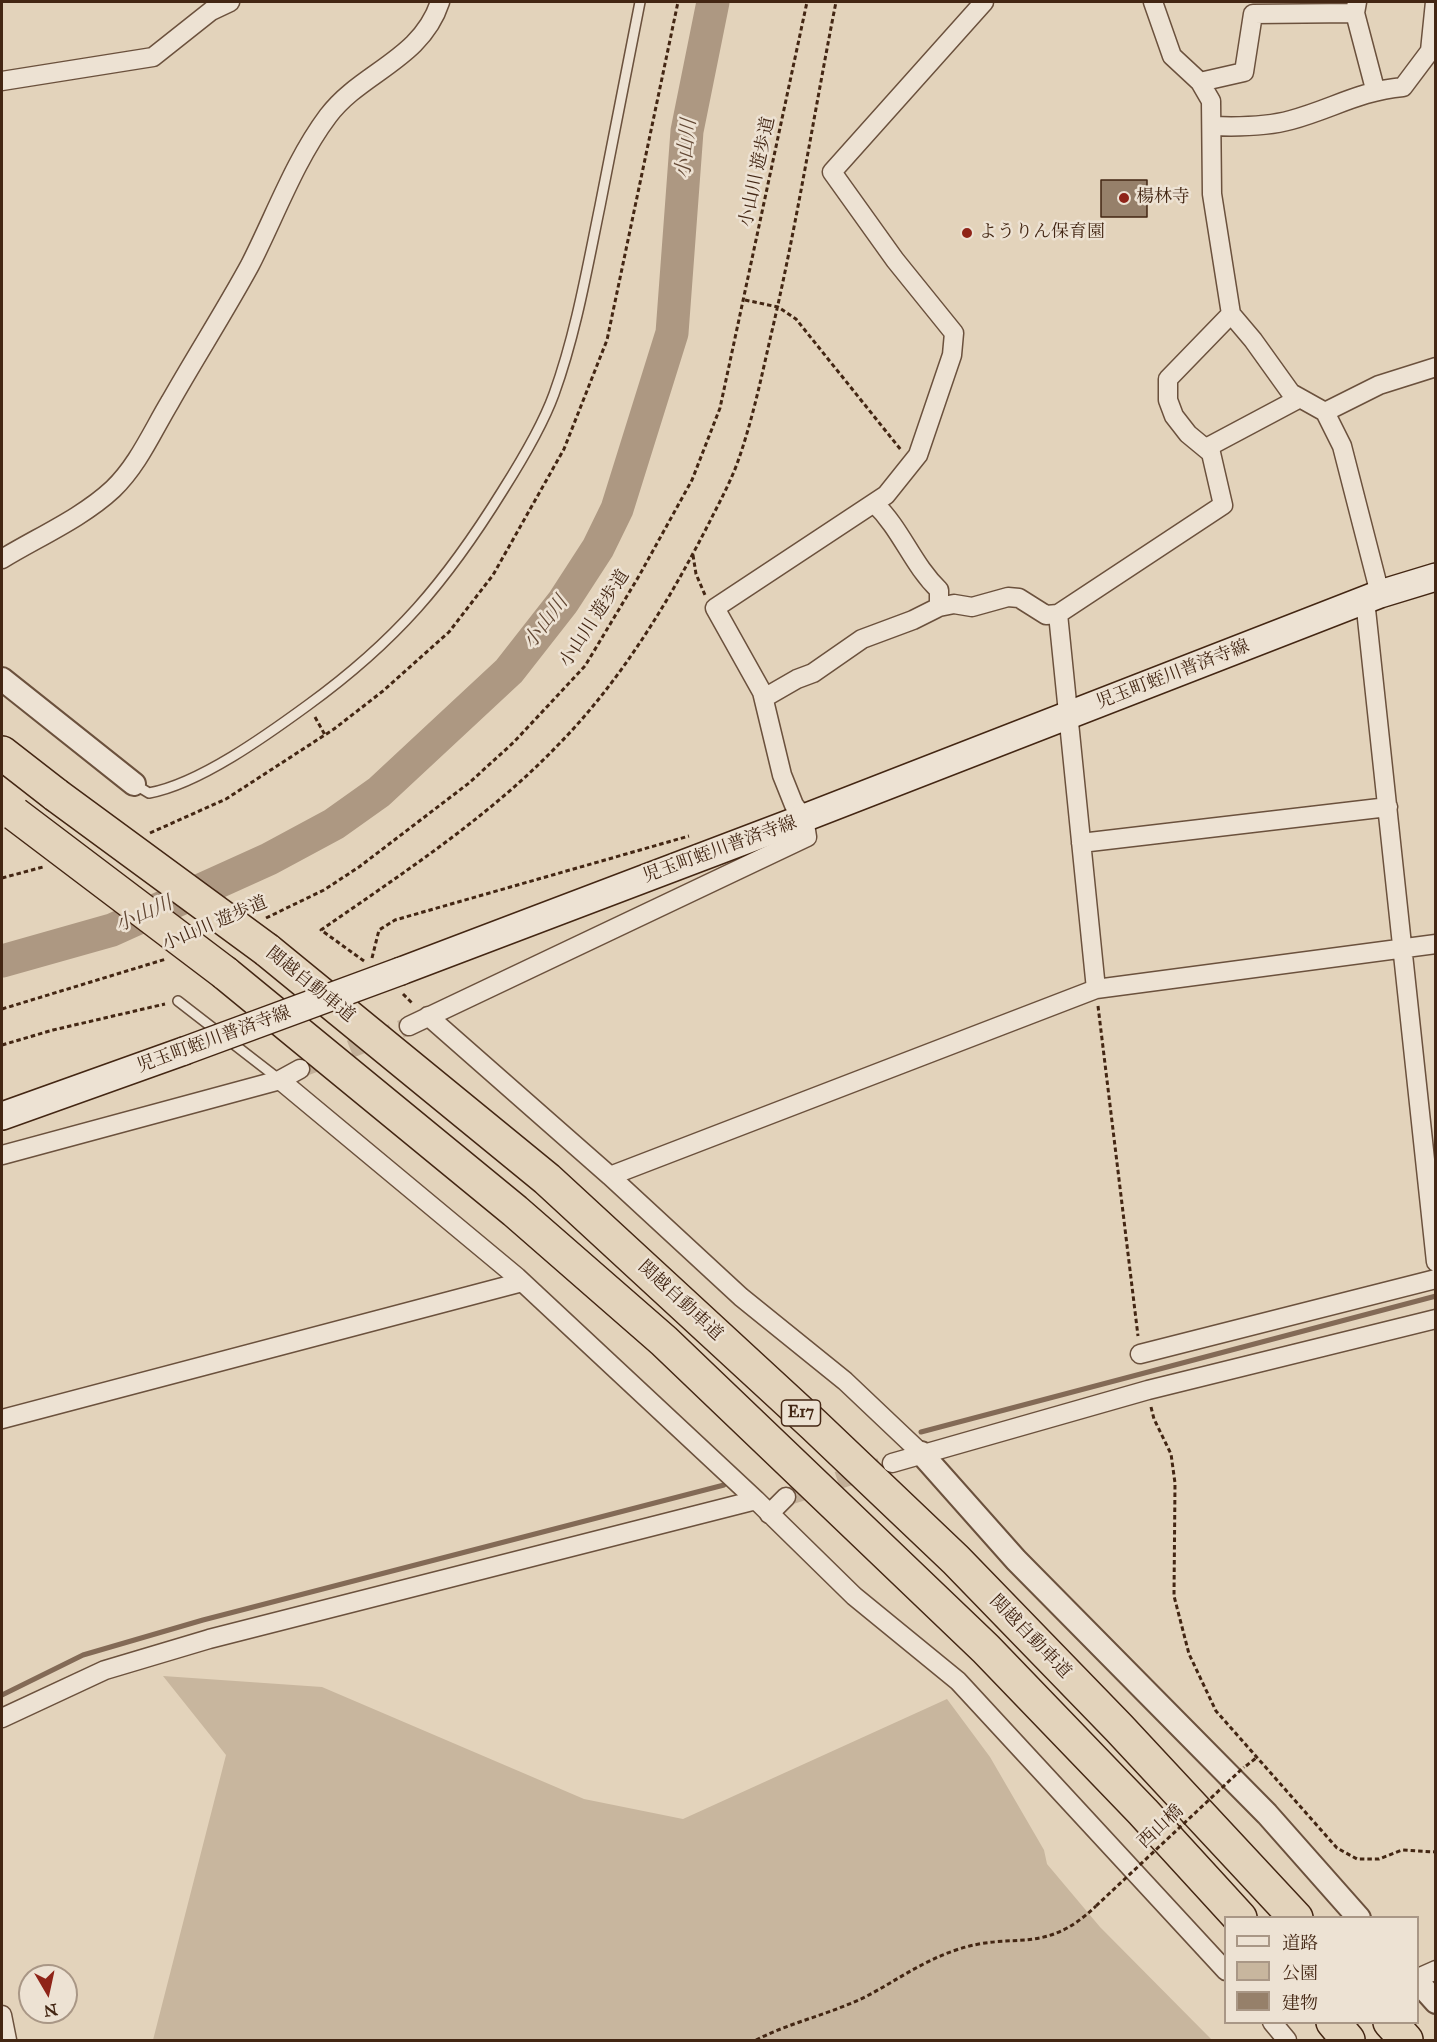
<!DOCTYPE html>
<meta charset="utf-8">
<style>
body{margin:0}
#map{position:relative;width:1437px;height:2042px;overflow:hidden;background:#e3d3bb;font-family:"IM FELL Great Primer","Noto Serif JP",serif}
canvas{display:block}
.frame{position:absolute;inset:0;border:3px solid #432613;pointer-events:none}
.legend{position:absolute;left:1224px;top:1916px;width:195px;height:108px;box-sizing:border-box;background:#ede2d3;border:2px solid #a99786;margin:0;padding:8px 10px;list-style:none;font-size:18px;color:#432613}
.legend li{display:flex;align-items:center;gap:12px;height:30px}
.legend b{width:30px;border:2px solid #a99786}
.north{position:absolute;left:18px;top:1964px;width:60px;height:60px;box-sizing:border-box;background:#ede2d3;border:2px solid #a99786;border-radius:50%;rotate:171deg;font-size:16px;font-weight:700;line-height:24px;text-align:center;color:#432613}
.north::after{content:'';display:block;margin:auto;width:21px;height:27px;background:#8f2418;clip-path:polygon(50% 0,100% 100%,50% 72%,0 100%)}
</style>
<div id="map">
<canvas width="1437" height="2042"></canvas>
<div class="frame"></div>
<ul class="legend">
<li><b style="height:8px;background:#ede2d3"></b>道路</li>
<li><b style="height:16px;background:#c8b69e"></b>公園</li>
<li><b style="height:16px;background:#96806a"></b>建物</li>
</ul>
<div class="north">N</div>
</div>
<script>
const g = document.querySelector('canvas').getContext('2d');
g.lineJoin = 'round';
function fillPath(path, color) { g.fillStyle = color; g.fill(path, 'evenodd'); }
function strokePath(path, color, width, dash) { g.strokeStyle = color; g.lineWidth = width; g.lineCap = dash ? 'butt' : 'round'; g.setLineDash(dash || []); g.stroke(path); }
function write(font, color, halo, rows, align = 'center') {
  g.font = font + ' "IM FELL Great Primer","Noto Serif JP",serif'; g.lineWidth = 5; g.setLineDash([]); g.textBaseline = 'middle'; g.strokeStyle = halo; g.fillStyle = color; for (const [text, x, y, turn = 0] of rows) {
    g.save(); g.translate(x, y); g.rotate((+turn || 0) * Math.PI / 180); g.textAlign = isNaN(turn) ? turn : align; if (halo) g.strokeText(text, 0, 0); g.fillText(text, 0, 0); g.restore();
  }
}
const green = new Path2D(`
 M163 1676 322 1687 584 1799 683 1819 947 1699 990 1757 1044 1850 1047 1864 1100 1927 1212 2040H153L226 1755Z`);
const stream = new Path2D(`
 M921 1432 1436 1296
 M2 1695 83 1655 203 1620 724 1485`);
const river = new Path2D(`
 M2 961 112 930 269 859 334 824 379 792 509 671 563 602 598 548 617 509 672 333 687 131 713 2`);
const building = new Path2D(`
 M1101 180H1147V217H1101Z`);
const minorTunnel = new Path2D(`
 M300 1069 409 1026
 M786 1497 892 1463`);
const path = new Path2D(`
 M745 300 778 307 796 319 901 450
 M693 555 696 574 705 595
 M315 717 325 735
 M150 833 226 799 334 729 383 691 449 632 493 575 564 449 607 340 678 2
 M2 878 43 867
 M266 918 324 890 359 867 469 783 514 742 585 666 639 576 692 480 720 408 807 2
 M372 958 379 930 395 920 689 836
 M364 961 321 930C403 873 489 817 558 745 620 682 668 603 708 525 718 505 729 485 737 464 752 422 761 379 771 335 797 225 814 113 836 2
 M403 994 413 1004
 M1098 1006 1138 1336
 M2 1009 166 959
 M2 1045 53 1030 165 1004
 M1151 1407 1154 1419 1171 1454 1175 1483 1174 1596 1189 1654 1216 1711 1337 1848 1357 1859H1379L1402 1850 1436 1852
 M1246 1766 1256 1758
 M756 2040C791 2022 831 2014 867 1996 897 1980 923 1961 956 1950 1014 1930 1043 1957 1096 1906`);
const service = new Path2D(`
 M134 784 149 793C199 784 267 735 308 705 396 641 446 582 503 490 522 460 542 427 554 394 576 333 587 269 600 206 613 138 627 70 640 2
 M178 1001 280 1080`);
const minor = new Path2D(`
 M1153 2 1172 56 1200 82 1211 101 1212 194 1231 314 1253 340 1291 393 1325 412 1342 446 1380 594
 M1357 2 1355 13 1375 89
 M1430 51 1435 2
 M2 81 153 57 211 11 230 2
 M1200 82 1244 72 1253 14 1355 13
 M1212 126C1238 127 1266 127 1291 120 1332 109 1359 91 1403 87L1430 51 1436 49
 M1325 412 1379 385 1436 367
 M1206 448 1300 398
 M874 503C902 530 912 564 939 590V607
 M2 559C38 537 82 518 113 489 138 465 152 432 170 402 196 356 225 311 250 265 275 216 295 160 328 116 361 72 421 60 440 2
 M1365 600 1436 1262
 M764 698 797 679 813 673 862 639 913 620 939 607 954 604 972 607 1008 597 1019 598 1046 615 1058 614
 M1081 843 1388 807
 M1096 989 1058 614 1223 505 1211 453 1188 434 1174 416 1168 400V379L1231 314
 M428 1016 610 1176 741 1297 845 1381 921 1453
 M409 1026 807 837 804 818 794 805 782 775 762 692 715 608 886 495 918 455 952 355 954 333 895 260 832 172 984 2
 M280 1080 517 1277 756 1500 854 1596 958 1681 1226 1971
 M2 1155 280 1080 300 1069
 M610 1176 1096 989 1436 944
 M1140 1354 1436 1279
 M2 1419 522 1282
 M892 1463 1148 1390 1436 1319
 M769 1514 786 1497
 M2 1718 105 1670 209 1639 756 1500
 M1418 1978 1436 1970
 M2 2015 7 2040
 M1272 2022 1287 2040`);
const tertiary = new Path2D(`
 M2 679 134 784
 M921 1453 1016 1560 1267 1814 1359 1918
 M1418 1982 1436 2002`);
const secondary = new Path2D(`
 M401 971 804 818 1380 594 1436 577
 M2 1116 184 1051`);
const motorway = new Path2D(`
 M2 753 56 795
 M267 950 547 1179 814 1425 956 1560 1119 1728 1296 1918
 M225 973 515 1211 664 1341 986 1649 1143 1812 1240 1918
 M1333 2022 1348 2040
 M1390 2022 1406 2040`);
const pathBridge = new Path2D(`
 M1096 1906 1244 1767`);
const secondaryBridge = new Path2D(`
 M184 1051 401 971`);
const motorwayBridge = new Path2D(`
 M56 795 267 950
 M15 814 225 973`);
const markers = [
 [1124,198,6,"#8f2418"],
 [967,233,6,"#8f2418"]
];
const shields = [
 [801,1413,39]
];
const shieldNames = [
 ["E17",801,1413]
];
const streetNames = [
 ["小山川 遊歩道",758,172,-78],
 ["小山川 遊歩道",595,619,-57],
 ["児玉町蛭川普済寺線",1173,675,-21],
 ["児玉町蛭川普済寺線",720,850,-20],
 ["小山川 遊歩道",215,924,-23],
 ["関越自動車道",310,985,39],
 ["児玉町蛭川普済寺線",214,1040,-20],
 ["関越自動車道",680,1301,43],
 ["関越自動車道",1030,1637,46],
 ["西山橋",1161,1827,-43]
];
const poiNames = [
 ["楊林寺",1136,198],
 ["ようりん保育園",979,233]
];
const waterNames = [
 ["小山川",687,149,-84],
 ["小山川",546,623,-53],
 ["小山川",144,915,-24]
];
fillPath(green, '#c8b69e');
strokePath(stream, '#836a56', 5);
strokePath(river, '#ad9882', 33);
fillPath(building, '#96806a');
strokePath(building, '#432613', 1.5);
strokePath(minorTunnel, '#c3b099', 18, [18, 9]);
strokePath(service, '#6b513d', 12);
strokePath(minor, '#6b513d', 21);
strokePath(tertiary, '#6b513d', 26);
strokePath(secondary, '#432613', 30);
strokePath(motorway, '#432613', 36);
strokePath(path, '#432613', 3, [4.5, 3]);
strokePath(service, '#ede2d3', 9);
strokePath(minor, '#ede2d3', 18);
strokePath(tertiary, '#ede2d3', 22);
strokePath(secondary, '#ede2d3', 27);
strokePath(motorway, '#e3d3bb', 33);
strokePath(secondaryBridge, '#432613', 30, []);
strokePath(motorwayBridge, '#432613', 36, []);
strokePath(pathBridge, '#432613', 3, [4.5, 3]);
strokePath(secondaryBridge, '#ede2d3', 27);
strokePath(motorwayBridge, '#e3d3bb', 33);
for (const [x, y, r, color] of markers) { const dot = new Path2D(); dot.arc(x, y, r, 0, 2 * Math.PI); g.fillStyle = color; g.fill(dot); strokePath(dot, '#ede2d3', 2); }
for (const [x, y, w] of shields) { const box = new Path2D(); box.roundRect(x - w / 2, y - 13, w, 26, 4.5); g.fillStyle = '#ede2d3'; g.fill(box); strokePath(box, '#432613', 1.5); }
write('bold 16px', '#432613', null, shieldNames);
write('18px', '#432613', '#ede2d3', streetNames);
write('18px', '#432613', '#ede2d3', poiNames, 'left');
write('italic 20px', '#634834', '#ede2d3', waterNames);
</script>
